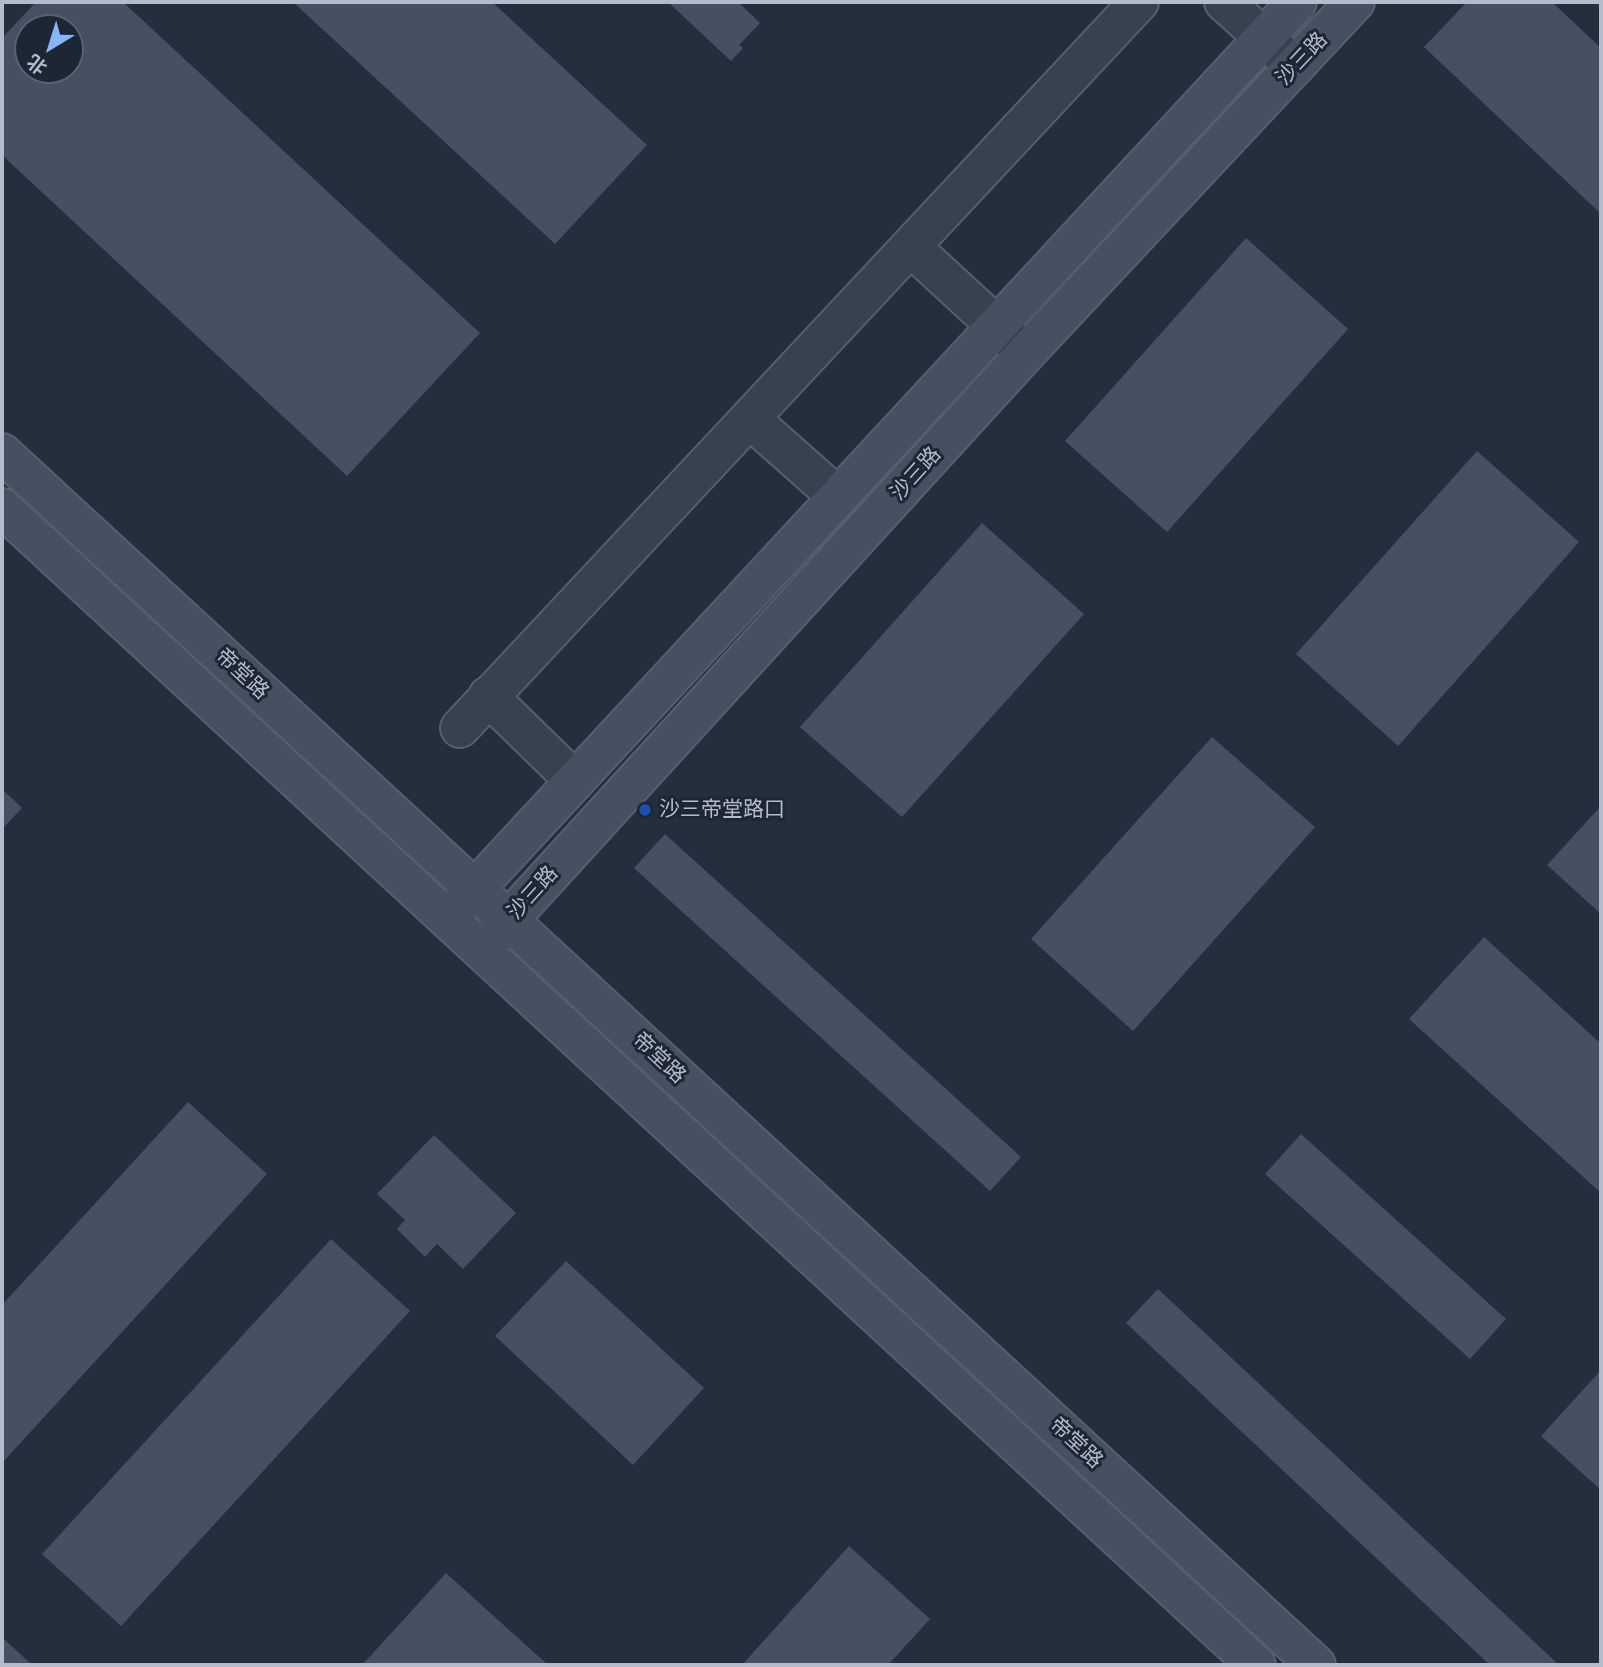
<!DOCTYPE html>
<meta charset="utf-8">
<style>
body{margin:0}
#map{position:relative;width:1603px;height:1667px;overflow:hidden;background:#242f3e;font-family:"Work Sans","Noto Sans SC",sans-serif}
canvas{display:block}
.frame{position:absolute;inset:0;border:4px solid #b4bcc9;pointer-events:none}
.north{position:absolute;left:14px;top:14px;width:70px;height:70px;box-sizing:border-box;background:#1d2633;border:2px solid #59626f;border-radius:50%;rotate:218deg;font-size:19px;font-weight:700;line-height:28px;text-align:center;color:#b4bcc9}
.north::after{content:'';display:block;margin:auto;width:24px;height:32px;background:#8ab4f8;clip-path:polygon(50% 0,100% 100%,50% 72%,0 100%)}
</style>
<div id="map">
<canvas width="1603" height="1667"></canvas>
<div class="frame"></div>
<div class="north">北</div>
</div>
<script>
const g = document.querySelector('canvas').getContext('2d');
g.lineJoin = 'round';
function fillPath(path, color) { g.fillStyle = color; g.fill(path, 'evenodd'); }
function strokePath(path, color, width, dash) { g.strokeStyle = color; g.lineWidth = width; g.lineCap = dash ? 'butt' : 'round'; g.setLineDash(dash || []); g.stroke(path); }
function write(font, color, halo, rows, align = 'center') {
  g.font = font + ' "Work Sans","Noto Sans SC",sans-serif'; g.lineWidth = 6; g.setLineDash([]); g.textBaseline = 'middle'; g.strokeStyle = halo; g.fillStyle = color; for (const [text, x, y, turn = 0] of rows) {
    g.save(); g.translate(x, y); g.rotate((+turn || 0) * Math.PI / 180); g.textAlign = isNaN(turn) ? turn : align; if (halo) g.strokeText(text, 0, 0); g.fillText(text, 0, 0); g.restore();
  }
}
const building = new Path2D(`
 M36 2H123L480 333 347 476 2 155V38ZM28 28H70V70H28Z
 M293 2H492L647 145 555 244Z
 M668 2H738L760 23 739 45 743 48 731 61Z
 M1467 2H1552L1601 48V214L1424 47Z
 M1246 238 1348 329 1167 532 1065 441Z
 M1477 451 1579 542 1398 746 1296 654Z
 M982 523 1084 614 902 817 800 727Z
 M1212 737 1315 827 1133 1031 1031 939Z
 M2 789 22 808 2 829Z
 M1601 806V914L1547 865Z
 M665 834 1021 1157 990 1191 634 868Z
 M1484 937 1601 1044V1193L1409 1019Z
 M188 1102 267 1174 2 1463V1305Z
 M1301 1134 1506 1319 1470 1359 1265 1174Z
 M434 1135 516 1213 463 1269 437 1244 425 1257 397 1229 405 1220 377 1194Z
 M331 1239 410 1311 121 1626 42 1554Z
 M566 1261 704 1388 633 1465 495 1336Z
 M1158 1289 1559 1665H1490L1126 1323Z
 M1601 1370V1490L1541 1436Z
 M849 1546 930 1619 888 1665H742Z
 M446 1573 548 1665H367L364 1663Z
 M2 1637 32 1665H2Z`);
const street = new Path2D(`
 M1224 2 1295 66
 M911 247 1026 353
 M750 419 838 497
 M488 696 575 781
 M460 728 1139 2`);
const secondary = new Path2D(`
 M2 453 1316 1665
 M2 508 1256 1665
 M459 906 1297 2
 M492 938 1026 353 1355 2`);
const markers = [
 [645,810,7,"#1a4fb4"]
];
const streetNames = [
 ["沙三路",1302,59,-47],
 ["沙三路",916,474,-48],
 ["帝堂路",242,674,43],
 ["沙三路",533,893,-48],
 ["帝堂路",659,1058,43],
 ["帝堂路",1076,1443,43]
];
const poiNames = [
 ["沙三帝堂路口",659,810]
];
fillPath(building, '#455162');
strokePath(street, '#565f6c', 42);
strokePath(secondary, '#565f6c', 42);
strokePath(street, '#38414e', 38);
strokePath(secondary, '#465061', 38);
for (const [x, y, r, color] of markers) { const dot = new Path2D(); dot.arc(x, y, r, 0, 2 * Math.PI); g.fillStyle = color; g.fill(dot); strokePath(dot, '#1d2633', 2.5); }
write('21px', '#b4bcc9', '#1d2633', streetNames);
write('21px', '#b4bcc9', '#1d2633', poiNames, 'left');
</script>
